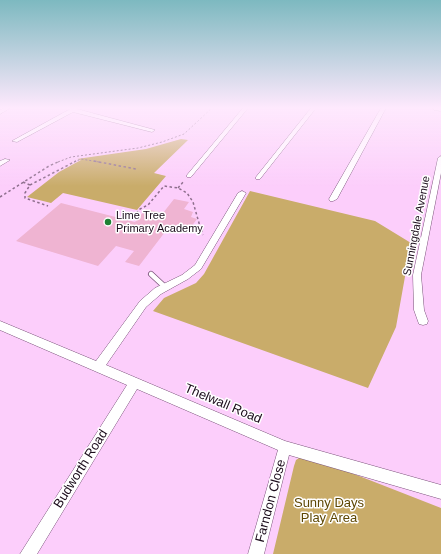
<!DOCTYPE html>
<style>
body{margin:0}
canvas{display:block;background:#fccefb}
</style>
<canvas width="441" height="554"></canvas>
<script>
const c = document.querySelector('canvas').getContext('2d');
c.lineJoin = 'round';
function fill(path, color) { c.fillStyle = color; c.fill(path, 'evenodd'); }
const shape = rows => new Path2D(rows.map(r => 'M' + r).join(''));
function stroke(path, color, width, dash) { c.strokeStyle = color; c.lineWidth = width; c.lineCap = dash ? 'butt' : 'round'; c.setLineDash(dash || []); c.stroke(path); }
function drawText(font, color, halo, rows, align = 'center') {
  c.font = font + ' Arial,sans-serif'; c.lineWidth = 3; c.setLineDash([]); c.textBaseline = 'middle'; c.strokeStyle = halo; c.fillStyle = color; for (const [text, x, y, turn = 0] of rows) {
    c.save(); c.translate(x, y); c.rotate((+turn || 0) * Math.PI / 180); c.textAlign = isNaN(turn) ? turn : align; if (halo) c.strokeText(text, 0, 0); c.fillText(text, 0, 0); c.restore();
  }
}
fill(shape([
 [181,139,188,140,154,173,166,176,137,210,63,193,51,203,27,197,59,172,81,160,77,159,146,149],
 [250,191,375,221,411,243,396,327,368,388,153,311,164,298,196,283,204,274],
 [302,456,308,456,441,508,441,554,273,554,294,466,296,460]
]), '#c9ac6a');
fill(shape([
 [174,199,189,202,184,209,193,212,191,217,197,219,191,227,178,224,175,228,172,227,167,233,165,232,139,266,125,262,134,251,116,246,98,266,16,241,61,203,135,222,146,209,163,213]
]), '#efb4d2');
const service = shape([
 [151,274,165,287]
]);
const minor = shape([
 [4,108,10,108,0,114,0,110,4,108],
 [72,108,78,108,77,109,155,130,152,132,73,112,17,142,12,141,72,108],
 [243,108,248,108,191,177,187,177,187,175,243,108],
 [311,108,316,108,260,179,256,179,256,177,311,108],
 [381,108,386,108,337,199,333,201,330,201,329,199,381,108],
 [441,156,441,173,421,275,424,310,428,321,427,324,423,325,419,324,414,310,413,275,438,158,441,156],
 [5,159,10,160,0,166,0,161,5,159],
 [242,191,246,193,201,269,188,279,161,294,146,307,106,365,285,441,441,485,441,499,289,455,264,554,248,554,278,450,137,389,37,554,20,554,127,385,0,330,0,321,96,361,140,301,155,288,182,275,195,265,238,193,242,191]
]);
const secondary = shape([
 [433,108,441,108,441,111,434,110,433,108]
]);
stroke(service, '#7b537b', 6);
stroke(minor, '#7b537b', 1);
stroke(secondary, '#7b537b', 1);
stroke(shape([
 [58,162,71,157,138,148,162,142,184,134,212,108],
 [74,162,81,159,99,162]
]), '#8d6e8c', 1, [2, 2]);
stroke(shape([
 [94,161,136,169],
 [23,182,30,185,25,193,25,198,48,206],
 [30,185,76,161],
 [178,188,184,181],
 [0,197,49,166,60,161],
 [133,217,140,209,148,205,164,186,178,188,187,193,193,202,201,230]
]), '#8d6e8c', 1.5, [2.5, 2.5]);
stroke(shape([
 [201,229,203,235]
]), '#8d6e8c', 2, [3, 3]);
stroke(service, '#fff', 4.5);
fill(minor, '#fff');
fill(secondary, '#fff');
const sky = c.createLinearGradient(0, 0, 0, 186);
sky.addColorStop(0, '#7db9c0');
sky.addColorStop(0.58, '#fee9fd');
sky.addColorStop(1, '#fee9fd00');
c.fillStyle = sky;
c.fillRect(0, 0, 441, 186);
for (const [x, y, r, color] of [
 [108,222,4,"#1e8134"]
]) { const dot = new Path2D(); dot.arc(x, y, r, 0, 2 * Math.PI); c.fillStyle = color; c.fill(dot); stroke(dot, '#fff', 1.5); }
drawText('11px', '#1a0b1a', '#fff', [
 ["Lime Tree",116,216],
 ["Primary Academy",116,229]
], 'left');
drawText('11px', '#1a0b1a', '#fff', [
 ["Sunningdale Avenue",417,226,-79]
]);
drawText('13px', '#1a0b1a', '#fff', [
 ["Thelwall Road",223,404,23],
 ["Budworth Road",81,469,-58],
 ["Farndon Close",271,501,-75]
]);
drawText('13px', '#5e4703', '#fff', [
 ["Sunny Days",329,503],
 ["Play Area",329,518]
]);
</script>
